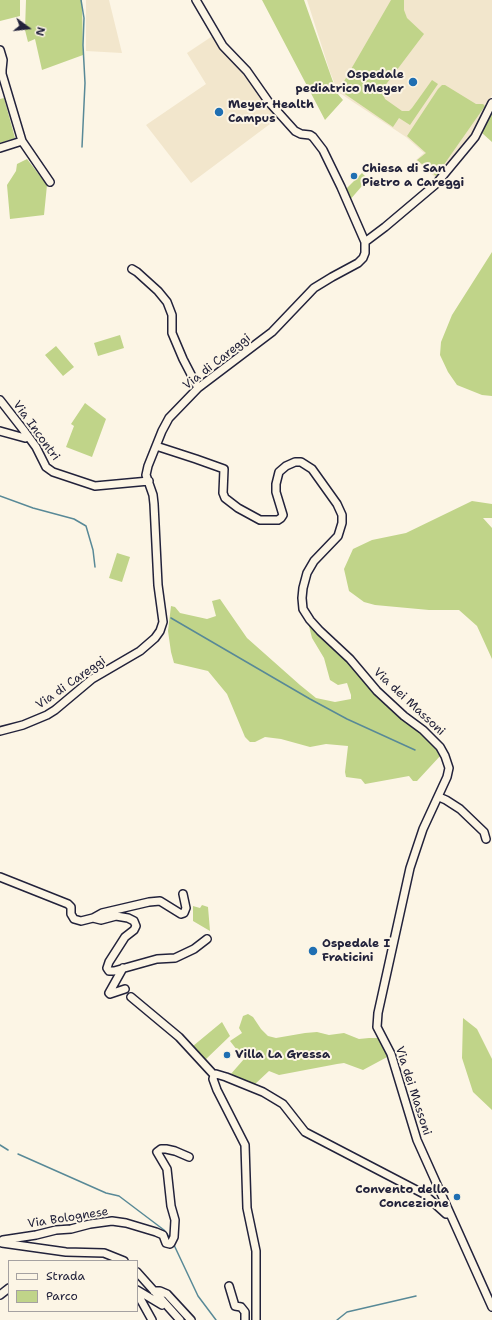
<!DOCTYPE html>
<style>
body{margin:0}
#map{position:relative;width:492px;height:1320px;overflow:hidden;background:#fcf5e5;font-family:"Shantell Sans",sans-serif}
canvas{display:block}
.legend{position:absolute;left:8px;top:1260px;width:130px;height:52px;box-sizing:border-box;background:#fcf5e5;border:1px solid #a5a1a1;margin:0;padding:5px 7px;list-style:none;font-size:12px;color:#22223b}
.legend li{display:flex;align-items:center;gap:8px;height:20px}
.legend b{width:20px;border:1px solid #a5a1a1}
.north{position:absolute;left:8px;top:8px;width:40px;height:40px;-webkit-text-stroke:3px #fcf5e5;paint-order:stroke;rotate:105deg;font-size:11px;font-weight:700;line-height:16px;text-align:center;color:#22223b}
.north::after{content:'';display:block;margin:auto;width:14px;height:18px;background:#22223b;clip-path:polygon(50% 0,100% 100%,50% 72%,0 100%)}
</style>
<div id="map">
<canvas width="492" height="1320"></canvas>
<ul class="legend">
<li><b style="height:5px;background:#fcf5e5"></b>Strada</li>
<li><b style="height:11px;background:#c0d489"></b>Parco</li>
</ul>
<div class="north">N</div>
</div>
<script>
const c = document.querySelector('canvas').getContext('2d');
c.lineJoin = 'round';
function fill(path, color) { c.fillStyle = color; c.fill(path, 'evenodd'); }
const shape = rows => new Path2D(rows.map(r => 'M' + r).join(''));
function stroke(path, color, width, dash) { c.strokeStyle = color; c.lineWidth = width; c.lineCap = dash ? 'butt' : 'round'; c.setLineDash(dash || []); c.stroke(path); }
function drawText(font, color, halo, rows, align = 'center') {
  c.font = font + ' "Shantell Sans",sans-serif'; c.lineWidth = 4; c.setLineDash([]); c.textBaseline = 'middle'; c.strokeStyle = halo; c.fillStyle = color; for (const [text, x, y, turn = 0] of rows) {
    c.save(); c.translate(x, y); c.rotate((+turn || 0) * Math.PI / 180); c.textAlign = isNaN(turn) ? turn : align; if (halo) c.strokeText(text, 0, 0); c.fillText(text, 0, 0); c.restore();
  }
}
fill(shape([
 [86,0,109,0,122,53,86,51],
 [307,0,492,0,492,95,473,134,436,178,416,160,424,153,406,137,338,92,330,72],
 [214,35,239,65,267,106,278,118,191,183,146,125,206,84,187,53]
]), '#f2e6cc');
fill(shape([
 [0,0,20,0,20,16,0,21],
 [26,0,82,0,83,55,42,70,35,39,28,42,25,30],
 [262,0,304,0,337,93,343,100,325,120],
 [391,0,404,0,404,10,407,18,424,34,384,87,382,92,385,99,402,111,409,111,412,108,432,80,438,84,410,125,399,118,393,127,339,90],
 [442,85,445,85,476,104,483,104,485,106,436,176,417,160,426,153,407,136,438,89],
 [4,98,15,138,0,143,0,99],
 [492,113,492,142,482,133],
 [27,159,47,185,44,215,10,219,7,185,16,171,17,164],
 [362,173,368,179,349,201,345,190],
 [492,252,492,396,482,395,457,385,448,372,440,355,441,342,452,315],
 [120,335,124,348,98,356,94,343],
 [56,346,74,367,63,376,45,355],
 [85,403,106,419,92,457,66,447,74,426,71,424],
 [472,501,492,504,492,518,483,518,492,528,492,659,477,626,459,610,429,610,375,605,364,602,349,591,344,569,353,549,372,540,406,533],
 [117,553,130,557,122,582,109,578],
 [220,599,247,638,300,685,316,698,335,702,351,699,351,695,347,683,338,685,330,680,324,658,312,638,308,622,434,745,441,755,417,781,413,781,409,776,365,784,361,779,346,777,345,772,348,746,326,744,310,747,281,739,265,737,255,742,250,742,245,737,227,694,208,671,174,663,171,652,168,631,171,606,175,607,180,613,207,619,216,616,212,601],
 [202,905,208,907,210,931,193,921,193,906,200,908],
 [248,1014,253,1017,261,1029,268,1036,276,1038,305,1033,317,1032,329,1035,344,1033,359,1039,369,1038,378,1038,389,1056,363,1070,344,1063,337,1064,279,1075,269,1071,254,1085,230,1075,244,1059,230,1041,242,1033,239,1028,243,1016],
 [463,1018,477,1029,492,1059,492,1110,473,1092,462,1058],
 [222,1022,230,1036,205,1060,193,1046]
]), '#c0d489');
stroke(shape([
 [81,0,84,18,83,45,85,83,82,147],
 [0,496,33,508,74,519,86,526,93,550,95,567],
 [171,618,310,699,347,719,415,750],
 [0,1145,8,1150],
 [18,1154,106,1193,119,1196,164,1230,170,1238],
 [174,1245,198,1296,216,1320],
 [337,1320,347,1312,416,1296]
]), '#588997', 1.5);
const minor = shape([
 [0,50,3,60,2,70,2,74,22,141,50,182],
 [0,148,22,141],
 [365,242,385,227,436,184,475,137,492,103],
 [132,269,137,272,158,291,167,302,172,315,172,333,183,359,198,388],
 [0,400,25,432,36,447,46,467,53,472,95,486,149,481],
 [0,431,25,438,28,436],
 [156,446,196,459,224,469,223,493,225,498,238,508,260,520,278,520,281,518,283,515,276,492,276,484,279,472,286,466,295,462,301,462,312,469,337,504,342,515,342,523,338,536,314,561,307,573,303,588,302,598,303,609,310,620,320,631,350,659,377,691,404,716,423,730,440,747,445,756,449,768,447,777,423,829,410,868,378,1013,377,1027,391,1054,417,1140,492,1307],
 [0,731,23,725,47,715,55,710,92,679,140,651,155,638,160,631,163,622,158,585,154,504,153,495,146,475,148,466,162,431,169,418,198,388,272,332,314,288,332,277,358,263,363,258,365,253,365,242,341,187,323,150,313,137,310,135,301,134,295,131,268,101,247,71,223,46,196,0],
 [439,797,446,800,460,809,484,832,486,839],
 [0,877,68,904,71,907,71,914,74,919,81,921,93,918,102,913,149,902,160,901,181,914,184,913,186,908,183,894],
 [93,918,101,920,116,916,128,918,134,921,136,926,134,930,125,937,109,962,107,968,109,971,114,971,157,959,175,958,194,949,207,939],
 [123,968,109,993,110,994,125,989],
 [131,997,179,1037,214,1075],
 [0,1242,3,1240,36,1235,56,1230,71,1229,90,1224,112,1221,126,1223,156,1232,163,1235,166,1243,170,1244,171,1243,174,1237,175,1220,171,1206,167,1169,157,1152,161,1149,166,1149,175,1151,189,1157],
 [2,1243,66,1252,104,1253,124,1261],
 [137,1272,180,1320],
 [229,1286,235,1306,241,1307,245,1312,245,1320],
 [137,1290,162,1305],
 [154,1291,160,1291,167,1294,191,1320],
 [137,1293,152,1320],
 [0,1295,9,1288],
 [256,1320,256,1251,247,1208,245,1145,217,1090,213,1079,214,1075,216,1074,226,1077,263,1092,283,1104,305,1132,424,1194,446,1214,449,1214]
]);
stroke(minor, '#22223b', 10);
stroke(minor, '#fcf5e5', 7);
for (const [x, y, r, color] of [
 [413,82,5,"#1f6fb2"],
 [219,112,5,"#1f6fb2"],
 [354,176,4,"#1f6fb2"],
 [313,951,5,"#1f6fb2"],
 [227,1055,4,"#1f6fb2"],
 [457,1197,4,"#1f6fb2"]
]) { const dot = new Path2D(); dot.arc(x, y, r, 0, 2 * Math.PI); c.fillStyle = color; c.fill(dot); stroke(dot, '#fcf5e5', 1.5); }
drawText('bold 12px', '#22223b', '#fcf5e5', [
 ["Ospedale",404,75,"right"],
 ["pediatrico Meyer",404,89,"right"],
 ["Meyer Health",228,105],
 ["Campus",228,119],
 ["Chiesa di San",362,169],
 ["Pietro a Careggi",362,183],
 ["Ospedale I",322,944],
 ["Fraticini",322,958],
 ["Villa La Gressa",235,1055],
 ["Convento della",449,1190,"right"],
 ["Concezione",449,1204,"right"]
], 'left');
drawText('12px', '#22223b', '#fcf5e5', [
 ["Via di Careggi",217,362,-38],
 ["Via Incontri",36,431,54],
 ["Via di Careggi",71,683,-35],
 ["Via dei Massoni",409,702,43],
 ["Via dei Massoni",413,1091,72],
 ["Via Bolognese",68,1218,-9]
]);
</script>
